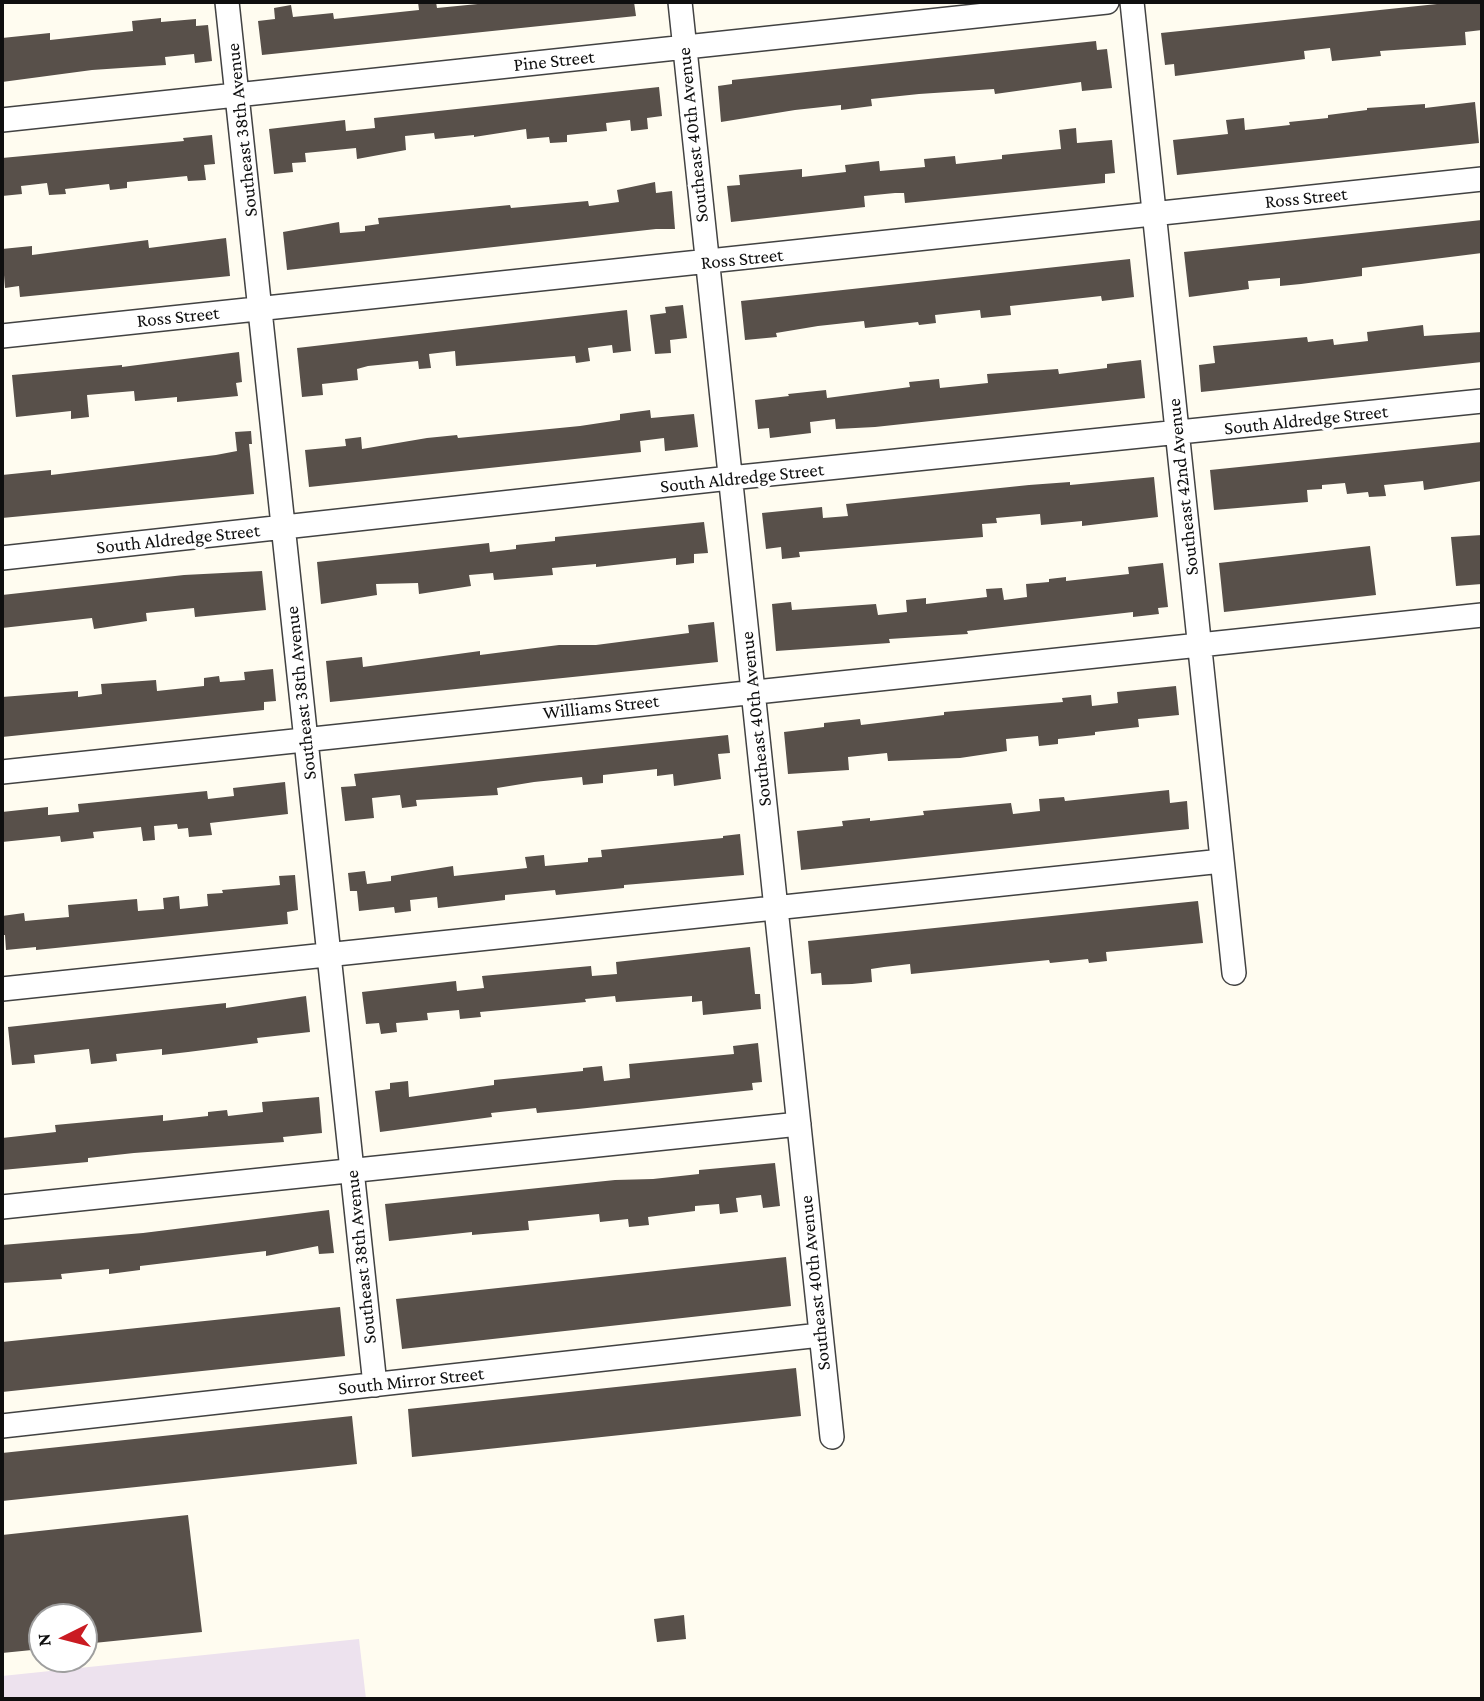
<!DOCTYPE html>
<style>
body{margin:0}
#map{position:relative;width:1484px;height:1701px;overflow:hidden;background:#fffcf0;font-family:"Crimson Pro",serif}
canvas{display:block}
.frame{position:absolute;inset:0;border:4px solid #0f0f0f;pointer-events:none}
.north{position:absolute;left:28px;top:1603px;width:70px;height:70px;box-sizing:border-box;background:#fff;border:2px solid #9f9f9f;border-radius:50%;rotate:264deg;font-size:19px;font-weight:700;line-height:28px;text-align:center;color:#0f0f0f}
.north::after{content:'';display:block;margin:auto;width:24px;height:32px;background:#ca1b22;clip-path:polygon(50% 0,100% 100%,50% 72%,0 100%)}
</style>
<div id="map">
<canvas width="1484" height="1701"></canvas>
<div class="frame"></div>
<div class="north">N</div>
</div>
<script>
const c = document.querySelector('canvas').getContext('2d');
c.lineJoin = 'round';
function fill(path, color) { c.fillStyle = color; c.fill(path, 'evenodd'); }
const shape = rows => new Path2D(rows.map(r => 'M' + r).join(''));
function stroke(path, color, width, dash) { c.strokeStyle = color; c.lineWidth = width; c.lineCap = dash ? 'butt' : 'round'; c.setLineDash(dash || []); c.stroke(path); }
function drawText(font, color, halo, rows, align = 'center') {
  c.font = font + ' "Crimson Pro",serif'; c.lineWidth = 7; c.setLineDash([]); c.textBaseline = 'middle'; c.strokeStyle = halo; c.fillStyle = color; for (const [text, x, y, turn = 0] of rows) {
    c.save(); c.translate(x, y); c.rotate((+turn || 0) * Math.PI / 180); c.textAlign = isNaN(turn) ? turn : align; if (halo) c.strokeText(text, 0, 0); c.fillText(text, 0, 0); c.restore();
  }
}
fill(shape([
 [359,1639,366,1699,2,1699,2,1676]
]), '#ede2ee');
fill(shape([
 [418,2,436,2,437,8,498,2,634,2,636,16,262,55,258,21,275,19,274,8,291,5,293,17,333,13,334,19,419,10],
 [1456,2,1482,2,1482,30,1465,32,1466,45,1380,51,1381,56,1332,61,1330,48,1304,51,1305,59,1175,76,1174,64,1165,65,1161,33],
 [161,18,161,22,196,19,196,26,208,25,212,61,195,63,194,54,165,57,166,65,92,70,2,82,2,38,50,33,50,40,133,31,132,21],
 [1096,41,1097,50,1107,49,1112,88,1082,91,1081,82,995,94,994,89,919,94,871,99,872,106,841,110,841,105,795,110,721,122,718,86,732,84,732,80],
 [659,87,662,116,647,118,648,129,631,131,630,120,606,123,607,131,567,135,567,142,550,143,549,137,527,139,526,129,474,137,474,135,435,139,434,133,405,136,406,150,357,159,356,148,305,153,306,162,292,163,293,172,274,174,269,129,345,120,346,131,375,128,374,118],
 [1475,102,1479,143,1177,175,1173,140,1228,134,1226,120,1244,118,1245,130,1290,125,1289,122,1328,118,1328,115,1367,110,1367,108,1425,104,1425,108],
 [1076,128,1077,143,1112,140,1115,173,1105,174,1105,183,905,203,904,193,895,193,864,196,865,207,731,222,727,186,740,185,739,175,802,169,802,177,846,172,845,165,879,161,880,171,925,167,924,159,955,156,956,164,1002,159,1002,155,1061,149,1059,130],
 [212,135,215,164,204,165,206,180,188,181,187,176,127,182,127,188,110,190,109,184,65,189,66,194,49,195,47,183,21,186,22,194,2,196,2,158,184,141,183,138],
 [655,182,656,193,672,191,675,229,656,229,287,270,283,232,339,222,340,233,365,231,365,226,379,224,378,218,510,205,511,208,588,201,589,206,619,202,617,190],
 [1482,220,1482,253,1362,268,1362,276,1301,284,1280,286,1280,278,1248,281,1249,289,1189,297,1184,252],
 [226,238,230,276,20,297,19,286,5,288,2,249,32,246,32,255,148,240,149,248],
 [1130,259,1134,297,1102,301,1101,296,1010,306,1011,315,981,318,980,310,935,315,936,323,919,325,918,322,865,328,864,321,818,326,776,333,777,337,745,340,741,301],
 [683,305,687,338,670,340,671,353,655,354,650,315,666,313,665,307],
 [627,310,631,351,613,353,612,345,588,348,590,361,576,363,575,356,456,366,455,351,429,354,431,368,419,369,418,361,368,366,357,369,358,380,322,384,323,395,302,397,297,348],
 [1423,325,1424,336,1482,332,1482,362,1201,392,1199,365,1215,363,1213,346,1307,337,1308,342,1333,339,1334,345,1368,341,1367,332],
 [239,352,242,382,236,383,238,396,177,402,177,397,135,401,134,391,87,395,89,417,71,419,71,411,16,417,12,375,122,365,122,367],
 [1141,360,1145,398,875,427,836,429,835,419,810,422,811,433,770,438,769,428,758,429,755,400,789,396,788,394,826,390,827,398,910,387,909,382,939,379,940,388,988,383,987,374,1058,369,1059,374,1107,368,1107,364],
 [650,410,651,418,694,414,698,447,665,451,664,438,640,441,641,452,309,487,305,450,346,446,345,439,361,437,362,449,427,438,457,435,458,438,580,426,620,420,620,414],
 [251,431,252,444,249,444,254,494,2,518,2,475,51,470,51,475,216,455,237,451,235,432],
 [1482,442,1482,481,1424,490,1423,481,1384,485,1386,496,1369,497,1368,492,1347,494,1345,483,1322,485,1322,489,1307,490,1308,502,1214,510,1210,470],
 [1154,477,1158,517,1082,526,1082,521,1041,525,1040,514,996,518,997,523,982,524,983,537,799,552,800,557,782,559,781,547,766,549,762,513,822,507,823,518,848,516,846,504,1029,485,1070,482,1070,485],
 [704,522,708,553,694,554,694,563,676,565,676,558,596,567,596,564,552,568,553,575,494,580,493,573,469,575,471,586,419,594,418,583,376,584,377,595,321,604,317,562,489,543,490,552,516,549,516,545,555,541,555,537],
 [1482,535,1482,584,1456,586,1451,537],
 [1370,546,1376,595,1224,612,1219,563],
 [1163,563,1168,607,1158,608,1159,614,1133,617,1133,612,967,631,968,634,889,639,890,643,776,651,772,604,791,602,792,610,876,604,878,615,907,612,906,600,926,598,926,604,987,597,986,589,1002,588,1004,600,1027,597,1026,584,1049,582,1049,579,1066,577,1066,581,1129,574,1128,567],
 [262,571,266,610,195,617,194,608,146,613,147,621,94,629,92,618,2,628,2,595,184,575],
 [714,622,718,662,330,702,326,661,362,657,363,667,480,651,480,655,559,645,596,645,689,633,688,625],
 [273,669,276,701,264,702,264,710,2,737,2,697,78,691,78,697,102,694,101,684,156,680,157,691,204,686,204,678,219,676,220,682,245,680,244,672],
 [1176,686,1179,715,1138,719,1139,727,1095,732,1095,735,1058,739,1058,744,1039,746,1038,736,1006,739,1007,751,960,758,888,761,887,753,848,757,849,770,788,774,784,732,824,727,824,723,860,719,861,725,944,715,944,712,1063,702,1062,698,1091,695,1092,706,1118,703,1117,692],
 [728,735,730,753,718,754,721,779,674,786,673,774,657,776,657,769,603,775,603,783,583,785,582,777,534,782,497,788,498,795,416,800,417,806,402,808,400,795,372,798,374,818,345,821,341,787,356,786,354,774],
 [285,782,288,814,210,823,212,835,189,837,188,828,178,829,177,824,154,826,155,840,143,841,141,827,93,832,94,838,61,842,60,836,2,842,2,812,48,807,48,815,79,812,78,804,207,791,208,799,234,796,233,788],
 [1169,790,1170,803,1187,801,1189,829,801,870,797,831,843,826,842,821,870,818,870,821,924,815,923,811,1011,803,1013,814,1040,811,1039,799,1064,797,1065,801],
 [740,834,744,875,624,885,624,888,556,895,555,890,505,895,505,900,438,908,437,897,410,900,411,911,395,913,394,907,359,911,357,891,350,891,348,873,365,871,367,884,391,881,391,876,453,866,454,876,527,868,525,857,544,855,545,866,588,862,588,858,602,857,601,850,723,838,723,836],
 [295,875,298,910,287,912,288,924,36,950,36,947,6,950,5,935,2,935,2,916,24,913,25,921,69,917,68,905,137,899,138,911,164,909,163,898,179,896,180,909,208,906,207,894,223,893,222,890,280,885,279,876],
 [1198,901,1203,943,1106,952,1107,961,1089,963,1088,959,1050,963,1049,960,911,974,910,964,884,967,871,969,872,982,852,984,822,985,821,973,811,974,808,941],
 [750,947,755,994,760,994,761,1009,703,1015,702,1001,692,1002,692,996,616,1002,615,996,585,999,586,1002,480,1012,481,1017,460,1019,459,1010,427,1013,428,1020,396,1023,397,1032,381,1034,379,1023,366,1024,362,992,456,981,457,991,484,988,482,976,591,966,592,976,617,974,616,962],
 [306,996,310,1032,257,1038,258,1043,188,1052,162,1055,162,1049,116,1054,117,1061,91,1064,89,1049,34,1055,35,1063,12,1065,8,1027,226,1003,226,1008],
 [758,1043,762,1082,752,1083,753,1090,578,1109,537,1113,536,1108,491,1113,492,1117,380,1132,375,1091,390,1089,390,1083,408,1081,409,1097,494,1085,494,1080,583,1071,583,1068,602,1066,604,1081,630,1078,629,1064,734,1054,733,1046],
 [319,1097,322,1133,283,1137,284,1142,134,1153,88,1158,88,1162,2,1170,2,1138,56,1132,55,1125,163,1115,163,1121,208,1116,208,1112,227,1110,228,1116,263,1112,262,1102],
 [775,1163,780,1206,763,1208,761,1195,736,1198,738,1212,720,1214,719,1204,695,1206,695,1211,648,1217,649,1225,629,1227,628,1219,600,1222,599,1214,528,1221,529,1230,472,1235,472,1232,389,1241,385,1204,615,1180,653,1179,699,1174,699,1170],
 [329,1210,334,1253,319,1254,318,1246,266,1256,266,1251,140,1266,140,1270,109,1274,109,1269,61,1274,62,1279,2,1283,2,1245,143,1233],
 [786,1257,791,1306,402,1349,396,1299],
 [340,1307,345,1356,2,1392,2,1342],
 [796,1368,801,1416,412,1457,408,1409],
 [352,1416,357,1464,2,1501,2,1453],
 [188,1515,202,1632,84,1644,84,1610,42,1614,42,1649,2,1653,2,1535],
 [684,1615,686,1639,657,1642,654,1619]
]), '#58504a');
const minor = shape([
 [227,2,375,1385],
 [680,2,832,1437],
 [1132,2,1234,973],
 [2,120,1107,2],
 [2,336,1482,179],
 [2,558,730,478,1482,401],
 [2,772,1482,615],
 [2,989,1222,861],
 [2,1207,799,1124],
 [2,1426,820,1335]
]);
stroke(minor, '#424242', 26);
stroke(minor, '#fff', 23);
drawText('19px', '#0f0f0f', '#fff', [
 ["Pine Street",554,61,-6],
 ["Southeast 38th Avenue",242,130,-96],
 ["Southeast 40th Avenue",693,135,-96],
 ["Ross Street",1306,198,-6],
 ["Ross Street",742,259,-6],
 ["Ross Street",178,317,-6],
 ["South Aldredge Street",1306,420,-6],
 ["South Aldredge Street",742,478,-6],
 ["Southeast 42nd Avenue",1183,487,-96],
 ["South Aldredge Street",178,539,-6],
 ["Southeast 38th Avenue",301,693,-96],
 ["Williams Street",601,707,-6],
 ["Southeast 40th Avenue",756,719,-96],
 ["Southeast 38th Avenue",361,1257,-96],
 ["Southeast 40th Avenue",815,1283,-96],
 ["South Mirror Street",411,1381,-6]
]);
</script>
